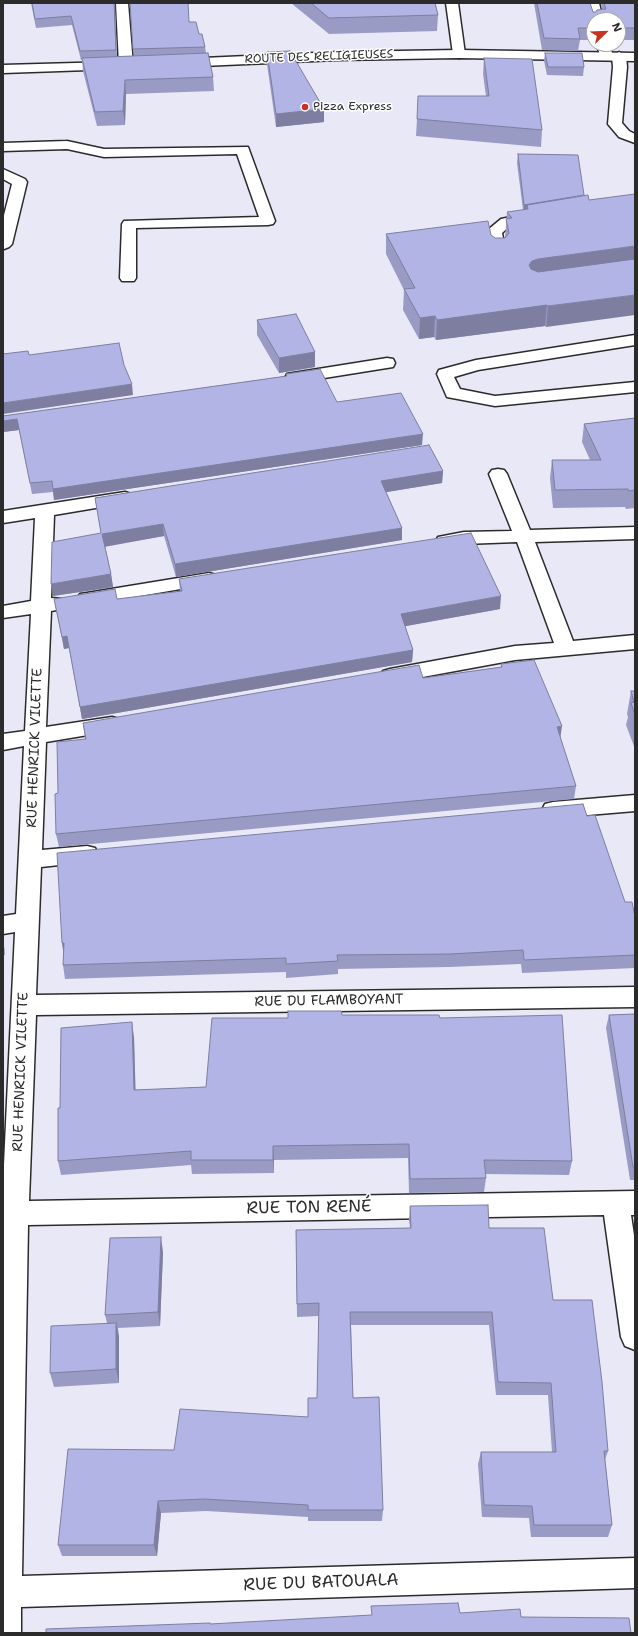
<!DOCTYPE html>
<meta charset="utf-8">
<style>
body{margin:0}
#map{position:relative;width:638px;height:1636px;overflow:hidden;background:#e8e8f7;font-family:"Shantell Sans",sans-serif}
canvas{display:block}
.frame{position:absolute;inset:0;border:4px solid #2b2b2b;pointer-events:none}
.north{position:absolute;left:586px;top:12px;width:40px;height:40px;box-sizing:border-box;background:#fff;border:1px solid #aaa;border-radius:50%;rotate:67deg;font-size:11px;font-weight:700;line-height:16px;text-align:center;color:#2b2b2b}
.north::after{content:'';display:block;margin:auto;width:14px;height:18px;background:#c8321e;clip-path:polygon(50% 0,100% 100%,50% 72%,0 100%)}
</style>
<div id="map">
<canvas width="638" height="1636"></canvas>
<div class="frame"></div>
<div class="north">N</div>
</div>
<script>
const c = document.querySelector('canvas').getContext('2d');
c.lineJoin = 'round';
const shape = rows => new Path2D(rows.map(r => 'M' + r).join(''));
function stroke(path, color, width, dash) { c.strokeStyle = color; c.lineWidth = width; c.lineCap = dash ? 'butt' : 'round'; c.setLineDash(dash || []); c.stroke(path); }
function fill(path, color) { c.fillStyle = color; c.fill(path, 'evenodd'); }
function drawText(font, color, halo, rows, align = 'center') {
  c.font = font + ' "Shantell Sans",sans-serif'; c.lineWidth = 3; c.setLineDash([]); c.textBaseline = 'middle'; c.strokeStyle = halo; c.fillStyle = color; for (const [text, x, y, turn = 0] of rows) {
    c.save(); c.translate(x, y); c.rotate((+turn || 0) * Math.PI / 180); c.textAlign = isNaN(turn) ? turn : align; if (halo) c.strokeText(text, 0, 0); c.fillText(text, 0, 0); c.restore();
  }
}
const service = shape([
 [535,212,540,213,542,216,540,219,511,225,502,233,506,254,503,257,493,257,490,254,486,232,489,229,501,219,535,212],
 [635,335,635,345,478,370,454,377,460,389,495,396,635,382,635,392,495,406,447,397,437,374,439,370,476,360,635,335]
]);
const minor = shape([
 [116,3,128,3,133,65,126,69,119,65,116,3],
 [446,3,458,3,465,54,464,57,459,58,453,54,446,3],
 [587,3,599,3,603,20,594,20,594,23,593,23,587,3],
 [597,44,609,44,613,56,619,52,626,56,627,67,622,123,629,131,635,134,635,143,619,137,608,124,613,67,612,56,606,60,601,59,597,44],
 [67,141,104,149,248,147,275,221,273,224,268,225,136,228,136,278,134,281,122,281,120,278,122,224,124,221,259,217,237,154,104,157,67,149,3,151,3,143,67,141],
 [3,169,25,179,27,182,12,244,9,247,4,249,3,219,12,184,3,179,3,169],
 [387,358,393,359,395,363,393,367,293,383,287,382,285,378,287,374,293,373,387,358],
 [498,469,504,470,507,474,530,530,635,527,635,539,535,542,573,641,635,635,635,649,515,660,390,683,383,681,380,676,383,671,390,669,515,646,554,643,517,542,464,544,445,547,438,545,436,541,438,537,464,532,512,531,489,474,492,470,498,469],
 [125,492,131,494,134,498,131,502,54,515,51,598,62,599,65,604,62,609,51,611,46,727,112,717,119,719,122,724,119,729,112,731,46,742,42,850,87,846,95,848,98,854,95,860,87,862,41,867,36,995,635,987,635,1007,36,1015,29,1201,635,1191,635,1215,631,1215,635,1242,635,1350,625,1346,621,1337,604,1215,28,1225,22,1576,635,1558,635,1588,21,1607,21,1633,3,1633,3,1186,15,932,3,934,3,916,16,914,24,746,3,750,3,734,25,731,31,614,3,618,3,606,31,601,35,518,3,523,3,511,125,492],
 [209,573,216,575,219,579,216,583,87,605,80,604,77,599,80,594,87,593,209,573],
 [635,795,635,811,553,818,545,816,542,810,545,804,553,802,635,795]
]);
const secondary = shape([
 [459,50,635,53,635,61,459,58,337,60,180,67,173,63,180,59,337,52,459,50],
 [112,62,117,63,119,66,117,69,3,73,3,65,112,62]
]);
stroke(service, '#2b2b2b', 3);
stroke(minor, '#2b2b2b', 3);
stroke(secondary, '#2b2b2b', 3);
fill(service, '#fff');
fill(minor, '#fff');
fill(secondary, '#fff');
fill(shape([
 [31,3,115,3,117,56,134,56,130,3,189,22,199,34,205,47,206,53,213,77,214,91,126,94,125,125,97,126,83,71,82,60,81,60,72,25,36,28],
 [291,3,436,3,436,6,438,15,437,31,329,34],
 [534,3,590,3,593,12,596,12,602,9,601,3,635,3,635,40,618,40,618,20,594,20,594,40,580,40,578,51,542,50],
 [267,52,324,109,324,122,276,127,267,64],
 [545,53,584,67,583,76,547,75,544,61],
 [484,58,542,130,541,147,416,136,417,119,486,96,483,74],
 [518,154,578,155,546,327,545,326,436,340,434,337,419,339,403,310,404,290,386,254,386,234,491,235,495,238,505,238,507,212,523,210,517,163],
 [257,320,315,352,315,367,279,373,257,335],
 [286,374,337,402,422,445,54,500,53,492,32,494,19,430,3,432,3,416,286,376],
 [635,418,635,508,626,509,625,507,553,508,550,478,552,460,590,460,582,442,584,424],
 [443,471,442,483,386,492,402,528,402,540,176,577,164,536,105,546,111,574,113,587,53,596,101,533,95,498],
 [179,579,500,609,405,626,413,650,412,662,82,719,69,648,64,649,54,599,117,599,180,591],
 [501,664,560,737,576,786,574,799,59,847,56,834,58,793,85,739,83,723,423,678,501,667],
 [631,691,635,691,635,749,626,725,628,717,627,714],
 [587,816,625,902,635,917,635,968,522,973,521,964,449,967,338,969,338,974,286,978,286,972,65,979,63,965,64,953,62,943],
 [3,938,5,955,3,955],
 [635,1014,635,1180,630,1180,606,1028,609,1015],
 [342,1015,440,1018,572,1161,569,1175,485,1174,486,1178,484,1192,409,1193,408,1158,274,1160,274,1173,192,1174,191,1165,61,1175,58,1161,60,1108,134,1037,135,1090,206,1087,288,1018],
 [410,1206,489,1228,553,1300,608,1451,605,1460,612,1525,608,1537,531,1537,529,1518,482,1517,478,1464,481,1452,552,1452,548,1395,496,1395,489,1325,351,1325,353,1398,383,1510,382,1521,308,1521,308,1517,206,1511,161,1513,157,1556,62,1556,58,1545,174,1450,308,1417,317,1398,319,1316,297,1317,296,1230,410,1228,409,1220],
 [163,1252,160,1326,118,1328,119,1337,119,1383,54,1387,50,1373,107,1323,105,1315]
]), '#999bc5');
fill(shape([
 [125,80,126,94,125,125,123,111],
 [324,109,324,122,276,127,276,114],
 [584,195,527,205,526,213,524,214,524,205],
 [635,246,635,267,536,280,529,265,532,261,538,259],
 [635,295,635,315,546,327,548,306],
 [547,305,545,326,436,340,437,320],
 [435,316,434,337,419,339,420,318],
 [315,352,315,367,279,373,279,358],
 [132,384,133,395,3,414,3,403],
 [17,419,19,430,3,432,3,421],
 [423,434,422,445,54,500,53,489],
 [443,471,442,483,381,493,381,481],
 [163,524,164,536,104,547,102,534],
 [402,528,402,540,176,577,175,564],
 [111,574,113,587,53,596,51,584],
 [501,596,500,609,401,627,401,614],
 [67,636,69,648,64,649,62,637],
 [413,650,412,662,82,719,80,707],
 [562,726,560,740,557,727],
 [3,938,5,955,3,944],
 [62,943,64,943,64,957],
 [132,1022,134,1037,136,1104,134,1090],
 [273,1146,274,1160,274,1173,273,1160],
 [161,1237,163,1252,160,1326,158,1312],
 [116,1323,119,1337,119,1383,116,1369],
 [158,1501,161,1513,157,1556,154,1545]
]), '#7d7ea0');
const building = shape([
 [32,3,114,3,116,50,80,51,71,16,35,19,32,3],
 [130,3,188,3,189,22,196,22,199,34,202,34,205,47,133,49,130,3],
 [311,3,435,3,438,15,329,18,311,3],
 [537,3,590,3,593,12,596,12,597,10,606,9,604,3,635,3,635,28,618,28,618,20,594,20,594,28,578,28,580,39,544,38,537,3],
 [290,51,324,109,276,114,267,52,290,51],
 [208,53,213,77,125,80,123,111,95,112,82,58,208,53],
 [545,53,582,53,584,67,548,67,545,53],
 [484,58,532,59,542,130,417,119,418,96,489,96,484,58],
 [518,154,578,155,584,195,524,205,518,154],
 [635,194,635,246,538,259,532,261,529,265,531,269,538,272,635,259,635,295,548,306,547,305,437,320,435,316,420,318,404,289,415,288,386,234,488,221,491,235,495,238,505,238,509,233,506,219,512,218,507,212,528,209,527,205,588,195,589,200,635,194],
 [296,314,315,352,279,358,257,320,296,314],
 [119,343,124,365,132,384,3,403,3,354,28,351,29,355,119,343],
 [320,369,337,402,401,393,423,434,53,489,52,481,30,483,17,419,3,421,3,416,287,376,286,374,320,369],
 [635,418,635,490,629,491,628,489,555,490,552,460,601,460,584,424,635,418],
 [429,445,443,471,381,481,402,528,175,564,163,524,102,534,111,574,51,584,52,542,101,533,95,498,429,445],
 [471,533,501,596,401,614,413,650,80,707,67,636,62,637,54,599,115,589,117,599,182,591,179,579,471,533],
 [534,660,562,726,557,727,576,786,56,834,55,794,58,793,57,742,86,739,83,723,419,665,423,678,502,667,501,664,534,660],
 [631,691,635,691,635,715,631,703,634,702,631,691],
 [583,804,587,816,595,815,625,902,632,902,635,917,635,955,524,960,523,950,450,954,337,955,338,961,286,964,286,958,63,965,64,943,62,943,57,853,583,804],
 [288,1011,341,1011,342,1015,439,1015,440,1018,562,1015,572,1161,484,1160,486,1178,410,1179,409,1144,273,1146,273,1160,191,1160,191,1151,58,1161,58,1108,60,1108,61,1028,132,1022,134,1090,206,1087,212,1018,288,1018,288,1011],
 [635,1014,635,1167,633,1167,609,1015,635,1014],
 [488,1205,489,1228,544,1228,553,1300,592,1300,602,1382,608,1451,604,1451,612,1525,534,1525,532,1506,484,1505,481,1452,556,1452,551,1383,498,1382,492,1312,350,1312,353,1398,379,1397,383,1510,308,1510,308,1505,204,1499,158,1501,154,1545,58,1545,68,1449,174,1450,180,1409,308,1417,308,1398,317,1398,319,1303,297,1304,296,1230,411,1228,410,1206,488,1205],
 [161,1237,158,1312,105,1315,110,1238,161,1237],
 [116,1323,116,1369,50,1373,51,1326,116,1323],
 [458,1603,460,1613,520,1609,521,1617,629,1618,631,1633,46,1633,46,1629,210,1623,210,1624,372,1615,371,1606,458,1603]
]);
fill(building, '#b2b4e5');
stroke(building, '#7d7ea0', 1);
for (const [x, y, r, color] of [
 [305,107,4,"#c8321e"]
]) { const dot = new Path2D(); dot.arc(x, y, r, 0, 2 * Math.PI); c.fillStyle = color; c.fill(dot); stroke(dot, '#fff', 1.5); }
drawText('12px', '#2b2b2b', '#fff', [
 ["ROUTE DES RELIGIEUSES",319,57,-2]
]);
drawText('12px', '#2b2b2b', '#fff', [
 ["Pizza Express",313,107]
], 'left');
drawText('14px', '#2b2b2b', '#fff', [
 ["RUE HENRICK VILETTE",35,748,-88],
 ["RUE DU FLAMBOYANT",329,1001,-1],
 ["RUE HENRICK VILETTE",21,1072,-88]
]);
drawText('17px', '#2b2b2b', '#fff', [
 ["RUE TON RENÉ",309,1208,-1],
 ["RUE DU BATOUALA",321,1583,-2]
]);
</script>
